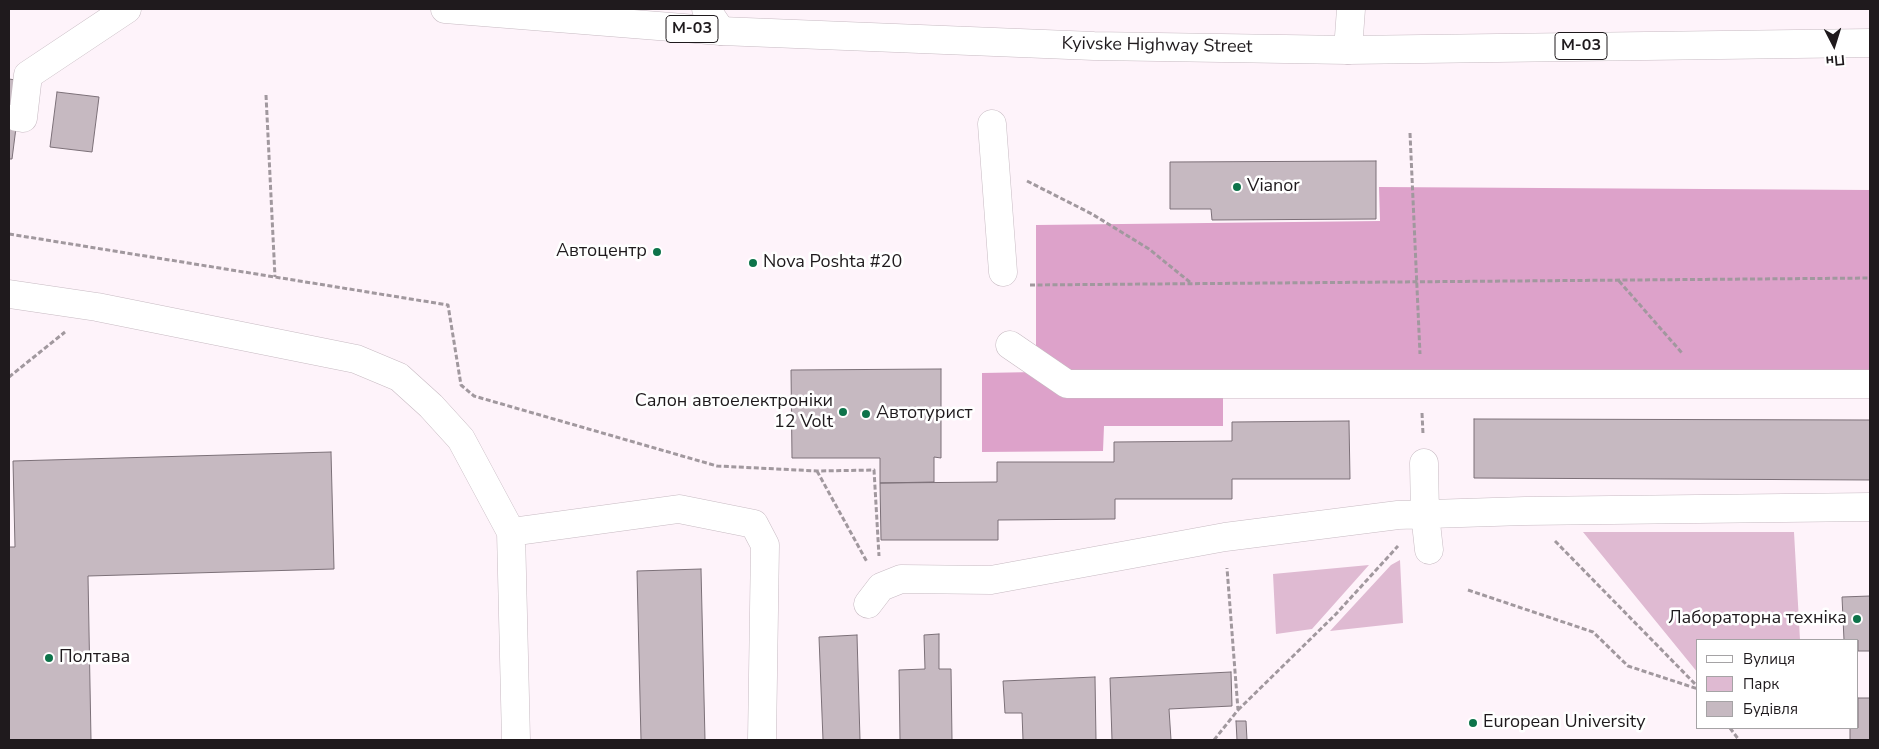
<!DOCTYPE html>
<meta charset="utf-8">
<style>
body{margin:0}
#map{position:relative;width:1879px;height:749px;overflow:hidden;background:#fef3fa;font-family:"Nunito Sans",sans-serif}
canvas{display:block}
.frame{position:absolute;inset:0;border:10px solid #1f1a1d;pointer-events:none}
.legend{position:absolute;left:1696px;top:639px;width:162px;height:90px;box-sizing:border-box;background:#fff;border:1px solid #a5a3a5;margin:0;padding:6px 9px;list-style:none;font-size:15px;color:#1f1a1d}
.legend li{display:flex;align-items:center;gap:10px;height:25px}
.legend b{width:25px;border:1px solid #a5a3a5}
.north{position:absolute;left:1809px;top:20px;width:50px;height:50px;-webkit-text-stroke:4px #fff;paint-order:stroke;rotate:175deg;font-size:14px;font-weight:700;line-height:20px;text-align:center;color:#1f1a1d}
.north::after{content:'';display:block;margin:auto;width:18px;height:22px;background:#1f1a1d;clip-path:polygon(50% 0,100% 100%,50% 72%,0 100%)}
</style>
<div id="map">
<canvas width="1879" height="749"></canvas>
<div class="frame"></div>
<ul class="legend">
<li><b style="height:6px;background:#fff"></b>Вулиця</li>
<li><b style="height:14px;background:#dfbad2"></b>Парк</li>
<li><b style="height:14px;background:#c6b9c1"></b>Будівля</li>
</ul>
<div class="north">Пн</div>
</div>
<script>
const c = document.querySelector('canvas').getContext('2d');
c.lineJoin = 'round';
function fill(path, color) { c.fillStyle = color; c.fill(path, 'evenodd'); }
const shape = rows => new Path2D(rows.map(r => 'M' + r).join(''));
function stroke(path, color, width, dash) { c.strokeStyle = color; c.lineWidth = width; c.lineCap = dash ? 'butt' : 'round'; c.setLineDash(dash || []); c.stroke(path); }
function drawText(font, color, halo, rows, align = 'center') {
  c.font = font + ' "Nunito Sans",sans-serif'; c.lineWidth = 5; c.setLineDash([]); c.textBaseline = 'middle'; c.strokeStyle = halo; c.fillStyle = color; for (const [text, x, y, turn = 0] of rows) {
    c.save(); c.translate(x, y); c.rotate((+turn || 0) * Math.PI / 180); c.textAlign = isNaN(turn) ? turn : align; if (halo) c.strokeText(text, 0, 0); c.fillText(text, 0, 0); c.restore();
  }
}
fill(shape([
 [1583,532,1794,532,1800,640,1698,640,1698,673],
 [1400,560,1403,623,1330,631,1391,565],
 [1369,565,1312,629,1276,634,1273,574]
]), '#dfbad2');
fill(shape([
 [1379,187,1870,190,1870,371,1223,375,1223,426,1104,426,1103,451,982,452,982,373,1036,372,1036,225,1380,221]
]), '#dda2ca');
const building = shape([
 [9,79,22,81,12,159,9,159,9,79],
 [57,92,99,97,92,152,50,147,57,92],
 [1376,161,1376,219,1212,220,1211,209,1170,209,1170,162,1376,161],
 [941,369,941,458,934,457,934,482,880,483,880,458,792,458,791,370,941,369],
 [1474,419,1870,420,1870,480,1474,478,1474,419],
 [1349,421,1350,479,1232,479,1232,499,1115,499,1115,519,998,520,998,540,881,540,880,483,997,482,997,462,1114,462,1114,442,1232,441,1232,422,1349,421],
 [331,452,334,569,88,576,91,740,9,740,9,547,15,547,13,461,331,452],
 [701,569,705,740,641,740,637,571,701,569],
 [1870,596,1870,651,1858,651,1858,640,1844,640,1842,597,1870,596],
 [939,634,939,669,951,669,952,740,900,740,899,670,925,669,924,635,939,634],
 [857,635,860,740,823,740,819,637,857,635],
 [1231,672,1232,706,1169,709,1171,740,1112,740,1110,678,1231,672],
 [1095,677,1096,740,1023,740,1022,713,1005,713,1003,681,1095,677],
 [1858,698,1870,698,1870,740,1850,740,1850,728,1858,728,1858,698],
 [1236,721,1246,721,1247,740,1237,740,1236,721]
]);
fill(building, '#c6b9c1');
stroke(building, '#7c7078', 1);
const minor = shape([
 [706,9,721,31],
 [1348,50,1351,9],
 [17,117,23,118,28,75,127,9],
 [992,124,1003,272],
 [9,294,97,307,356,359,399,377,431,406,461,439,511,532,679,509,754,524,765,545,762,740],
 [1010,345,1067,384,1870,384],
 [1424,463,1425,514,1429,550],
 [511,532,516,740],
 [868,604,881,587,901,579,991,580,1225,537,1398,515,1525,511,1870,507]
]);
const highway = shape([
 [445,9,721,31,1094,46,1348,50,1870,43]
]);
stroke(minor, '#c7bac2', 29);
stroke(highway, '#c7bac2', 29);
stroke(shape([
 [266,95,275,277],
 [1410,133,1420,354],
 [1027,181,1092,214,1149,249,1191,283],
 [9,234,448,305,461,385,474,396,717,466,817,471,874,470,879,556],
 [1619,281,1682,353],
 [1030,285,1870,278],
 [9,377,65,332],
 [1422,413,1423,434],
 [817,471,867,562],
 [1555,541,1698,687],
 [1468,590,1593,632,1628,666,1698,689],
 [1238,710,1336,614,1398,546],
 [1730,728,1739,740],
 [1214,740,1238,710,1227,568]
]), '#a1989e', 3, [5, 2.5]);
stroke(minor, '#fff', 28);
stroke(highway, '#fff', 28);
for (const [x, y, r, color] of [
 [1237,187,5,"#0d734a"],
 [657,252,5,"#0d734a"],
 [753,263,5,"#0d734a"],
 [843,412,5,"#0d734a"],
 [866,414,5,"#0d734a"],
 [1857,619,5,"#0d734a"],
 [49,658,5,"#0d734a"],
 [1473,723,5,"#0d734a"]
]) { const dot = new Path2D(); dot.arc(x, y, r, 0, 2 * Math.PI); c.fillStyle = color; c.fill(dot); stroke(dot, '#fff', 2); }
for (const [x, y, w] of [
 [692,29,52],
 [1581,46,52]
]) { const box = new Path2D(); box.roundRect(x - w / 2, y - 13.5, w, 27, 4); c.fillStyle = '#fff'; c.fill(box); stroke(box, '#1f1a1d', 1); }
drawText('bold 16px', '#1f1a1d', null, [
 ["М-03",692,29],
 ["М-03",1581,46]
]);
drawText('18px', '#1f1a1d', '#fff', [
 ["Kyivske Highway Street",1157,46,1]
]);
drawText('18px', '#1f1a1d', '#fff', [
 ["Vianor",1247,187],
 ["Автоцентр",647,252,"right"],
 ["Nova Poshta #20",763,263],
 ["Салон автоелектроніки",833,402,"right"],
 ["12 Volt",833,423,"right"],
 ["Автотурист",876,414],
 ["Лабораторна техніка",1847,619,"right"],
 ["Полтава",59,658],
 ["European University",1483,723]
], 'left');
</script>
